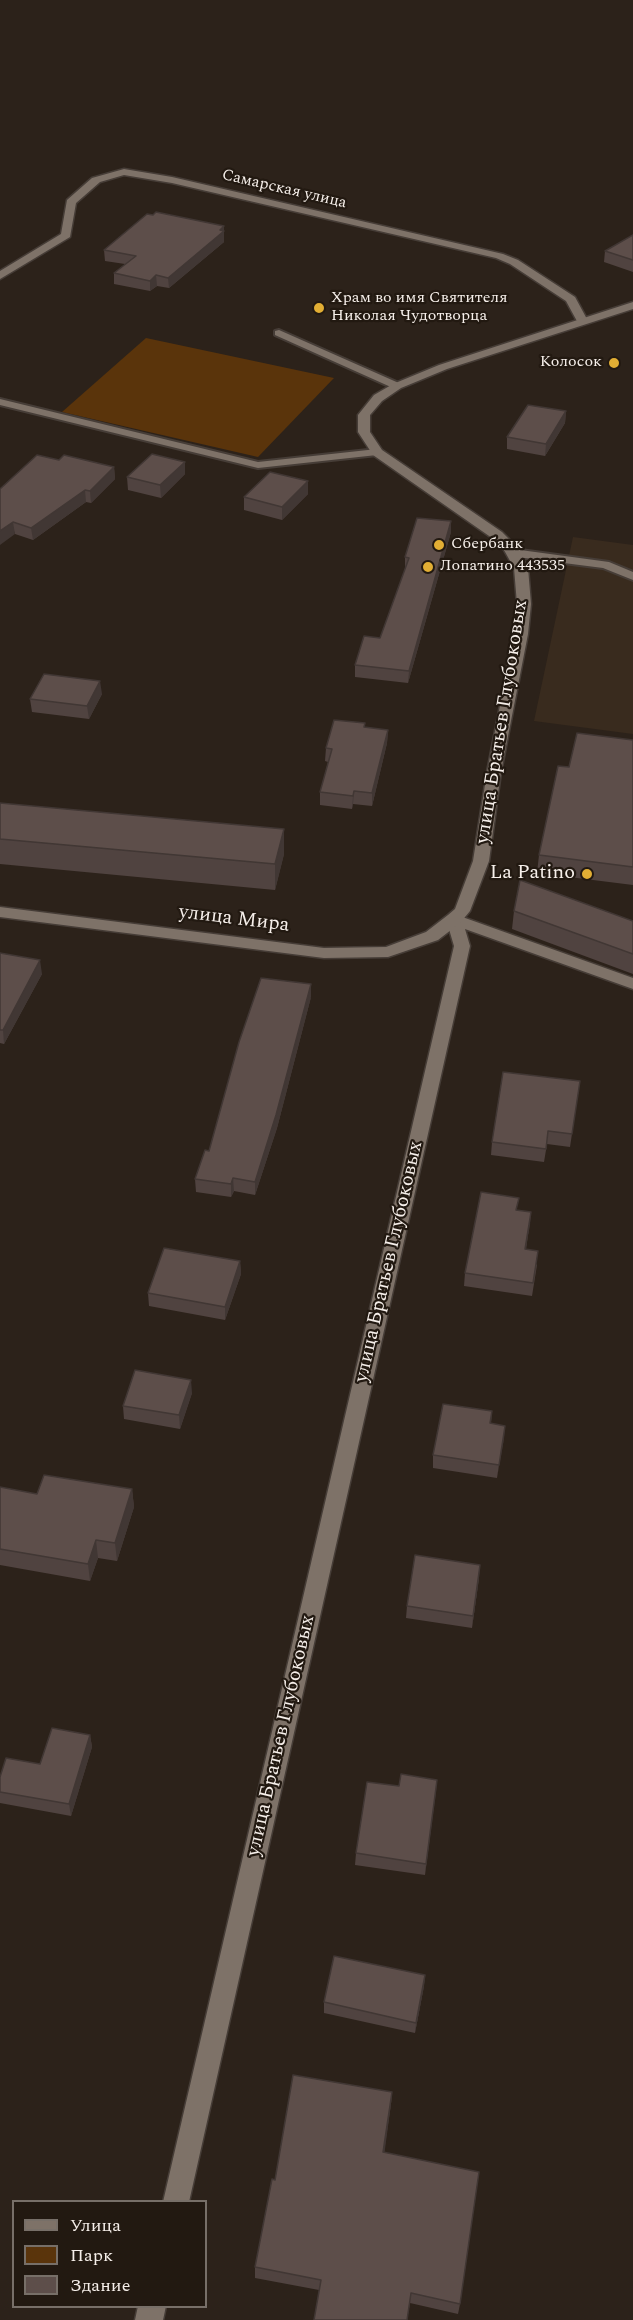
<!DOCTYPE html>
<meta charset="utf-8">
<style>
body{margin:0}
#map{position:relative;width:633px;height:2320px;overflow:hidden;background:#2c221a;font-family:Spectral,serif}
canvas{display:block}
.legend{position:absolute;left:12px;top:2200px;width:195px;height:108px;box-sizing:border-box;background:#221911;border:2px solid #776f68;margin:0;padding:8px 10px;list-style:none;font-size:18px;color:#f6efea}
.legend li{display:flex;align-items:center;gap:12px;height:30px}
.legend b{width:30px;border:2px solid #776f68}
</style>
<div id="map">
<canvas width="633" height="2320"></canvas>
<ul class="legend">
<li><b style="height:8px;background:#7e7268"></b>Улица</li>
<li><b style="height:16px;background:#5a340b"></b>Парк</li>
<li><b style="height:16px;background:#5d4e4a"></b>Здание</li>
</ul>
</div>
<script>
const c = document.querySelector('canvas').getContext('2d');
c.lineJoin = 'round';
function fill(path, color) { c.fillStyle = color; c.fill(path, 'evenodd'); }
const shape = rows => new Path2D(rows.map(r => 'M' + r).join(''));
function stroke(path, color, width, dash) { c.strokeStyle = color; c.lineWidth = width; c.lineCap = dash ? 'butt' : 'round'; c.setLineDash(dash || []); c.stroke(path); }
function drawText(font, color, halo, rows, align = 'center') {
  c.font = font + ' Spectral,serif'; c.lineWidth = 4.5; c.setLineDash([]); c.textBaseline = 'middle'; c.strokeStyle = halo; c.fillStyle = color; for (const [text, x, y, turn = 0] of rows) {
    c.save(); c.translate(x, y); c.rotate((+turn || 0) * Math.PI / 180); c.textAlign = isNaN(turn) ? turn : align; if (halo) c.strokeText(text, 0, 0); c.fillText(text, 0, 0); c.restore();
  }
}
fill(shape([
 [573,537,633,545,633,734,534,721]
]), '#392b1e');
fill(shape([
 [146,338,334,378,258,457,62,412]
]), '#5a340b');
const service = shape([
 [279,330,401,384,402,386,397,389,393,388,275,335,275,331,279,330],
 [0,399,258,462,377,449,383,452,377,455,258,468,0,405,0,399],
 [513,549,609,562,633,572,633,580,603,568,509,556,509,550,513,549]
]);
const minor = shape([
 [124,169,172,177,503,254,518,260,575,297,588,321,586,323,578,323,566,301,510,264,496,258,172,183,124,175,100,182,76,203,70,237,0,279,0,271,61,234,67,200,92,178,124,169],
 [454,914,633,978,633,989,465,929,470,946,189,2202,163,2202,454,946,446,919,454,914],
 [138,2306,166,2306,163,2320,135,2320,138,2306]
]);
const tertiary = shape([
 [633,302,633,309,447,369,401,388,382,401,370,415,370,432,382,450,502,532,515,545,528,568,531,604,528,634,501,772,489,861,470,911,460,923,438,940,388,957,324,958,0,917,0,907,324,948,386,947,426,932,448,915,455,909,473,861,487,772,514,634,517,604,514,568,504,550,492,538,373,455,358,432,358,415,374,395,393,384,439,365,633,302]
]);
stroke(service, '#463d37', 4);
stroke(minor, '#463d37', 3);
stroke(tertiary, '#463d37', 3);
fill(service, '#7e7268');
fill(minor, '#7e7268');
fill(tertiary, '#7e7268');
fill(shape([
 [224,226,224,242,169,288,157,286,150,291,114,284,114,273,125,264,105,261,104,250],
 [633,235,633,272,604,262,605,251],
 [566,411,565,423,545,456,507,449,507,437],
 [59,460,114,467,115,479,91,503,86,502,33,540,15,534,0,489],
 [185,462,185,474,161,498,128,490,127,477],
 [308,481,308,494,282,520,244,510,244,497],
 [451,521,451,532,408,683,355,677,355,665,380,638,405,569,405,557],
 [102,694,89,719,32,712,30,699],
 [365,727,388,730,387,743,372,806,353,804,352,809,320,805,320,792,328,762,325,761,326,748],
 [633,740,633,885,537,873,539,855,569,767],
 [0,803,284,854,275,890,0,864],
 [514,911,633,921,633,974,512,929],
 [0,953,42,974,4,1044,0,1043],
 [311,997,277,1128,255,1195,234,1191,231,1197,196,1192,195,1179,209,1151],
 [580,1081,570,1147,547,1144,544,1162,491,1155,492,1142],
 [531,1212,526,1250,537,1265,532,1296,464,1286,465,1273],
 [240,1261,241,1274,225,1320,149,1306,148,1293],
 [192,1393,180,1429,124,1419,123,1406],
 [492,1411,491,1424,505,1426,497,1478,433,1468,433,1455],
 [0,1487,37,1494,132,1489,134,1507,117,1561,98,1558,90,1581,0,1565],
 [479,1578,472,1628,406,1618,407,1606],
 [90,1735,92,1747,71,1816,0,1803,0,1777,40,1764],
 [437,1780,425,1875,355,1865,356,1853,399,1786],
 [425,1975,424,1986,415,2033,324,2013,324,2002],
 [392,2092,391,2104,384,2152,460,2304,458,2314,410,2303,407,2320,314,2320,319,2290,255,2278,255,2267,275,2180]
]), '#504340');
fill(shape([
 [224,226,224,242,169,288,168,278],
 [156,275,157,286,150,291,150,281],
 [566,411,565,423,545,456,546,444],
 [185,462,185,474,161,498,160,485],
 [114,467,115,479,91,503,90,491],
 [308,481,308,494,282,520,282,507],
 [85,490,86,502,33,540,31,528],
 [451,521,451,532,408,683,409,671],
 [13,522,15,534,0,545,0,531],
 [100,681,102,694,89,719,87,706],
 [388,730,387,743,372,806,372,793],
 [354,791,353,804,352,809,353,796],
 [284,829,284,854,275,890,275,864],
 [40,960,42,974,4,1044,3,1030],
 [311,984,311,997,277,1128,255,1195,255,1182],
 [233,1178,234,1191,231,1197,231,1184],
 [531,1212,530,1225,523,1263,525,1249],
 [240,1261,241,1274,225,1320,225,1307],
 [191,1380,192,1393,180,1429,179,1415],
 [505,1426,504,1439,497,1478],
 [132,1489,134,1507,117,1561,115,1543],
 [96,1540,98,1558,90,1581,88,1564],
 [480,1565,479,1578,472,1628,473,1616],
 [90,1735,92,1747,71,1816,69,1804],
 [437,1780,436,1792,425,1875,426,1864],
 [425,1975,424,1986,415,2033,416,2023],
 [392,2092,391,2104,383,2164,383,2152]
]), '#413734');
const building = shape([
 [156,212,224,226,220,230,224,231,168,278,156,275,150,281,114,273,136,256,104,250,147,214,153,215,156,212],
 [633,235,633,260,605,251,633,235],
 [528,405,566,411,546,444,507,437,528,405],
 [152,454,185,462,160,485,127,477,152,454],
 [37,455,59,460,64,455,114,467,90,491,85,490,31,528,13,522,0,531,0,489,37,455],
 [270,472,308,481,282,507,244,497,270,472],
 [417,518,451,521,409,671,355,665,364,636,380,638,409,558,405,557,417,518],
 [44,674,100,681,87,706,30,699,44,674],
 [334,720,365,723,364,727,388,730,372,793,354,791,353,796,320,792,332,749,326,748,334,720],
 [577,733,633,740,633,867,539,855,558,766,569,767,577,733],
 [0,803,284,829,275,864,0,839,0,803],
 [520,880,633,921,633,954,514,911,520,880],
 [0,953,40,960,3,1030,0,1030,0,953],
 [261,978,311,984,276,1115,255,1182,233,1178,231,1184,195,1179,205,1150,209,1151,239,1042,261,978],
 [503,1072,580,1081,572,1134,548,1131,546,1149,492,1142,503,1072],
 [481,1192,519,1198,516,1210,531,1212,525,1249,538,1251,533,1283,465,1273,481,1192],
 [164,1248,240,1261,225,1307,148,1293,164,1248],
 [135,1370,191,1380,179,1415,123,1406,135,1370],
 [443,1404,492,1411,490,1423,505,1426,499,1465,433,1455,443,1404],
 [44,1475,132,1489,115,1543,96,1540,88,1564,0,1549,0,1487,37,1494,44,1475],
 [415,1555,480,1565,473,1616,407,1606,415,1555],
 [52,1728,90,1735,69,1804,0,1792,0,1777,6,1758,40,1764,52,1728],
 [401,1774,437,1780,426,1864,356,1853,367,1782,399,1786,401,1774],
 [334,1956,425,1975,416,2023,324,2002,334,1956],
 [293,2075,392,2092,383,2152,479,2172,460,2304,411,2293,407,2320,314,2320,321,2280,255,2267,272,2179,275,2180,293,2075]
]);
fill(building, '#5d4e4a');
stroke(building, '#413734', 1.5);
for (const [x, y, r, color] of [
 [319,308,6,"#e2ae34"],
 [614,363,6,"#e2ae34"],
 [439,545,6,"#e2ae34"],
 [428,567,6,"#e2ae34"],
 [587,874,6,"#e2ae34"]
]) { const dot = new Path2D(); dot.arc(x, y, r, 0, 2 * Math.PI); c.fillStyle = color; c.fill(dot); stroke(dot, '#221911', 2); }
drawText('16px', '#f6efea', '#221911', [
 ["Самарская улица",284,190,13]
]);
drawText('16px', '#f6efea', '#221911', [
 ["Храм во имя Святителя",331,299],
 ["Николая Чудотворца",331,317],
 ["Колосок",602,363,"right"],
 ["Сбербанк",451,545],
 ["Лопатино 443535",440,567]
], 'left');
drawText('20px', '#f6efea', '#221911', [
 ["улица Братьев Глубоковых",503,722,-81],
 ["улица Мира",234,920,7],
 ["улица Братьев Глубоковых",390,1262,-77],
 ["улица Братьев Глубоковых",282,1736,-77]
]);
drawText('20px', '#f6efea', '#221911', [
 ["La Patino",575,874]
], 'right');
</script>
